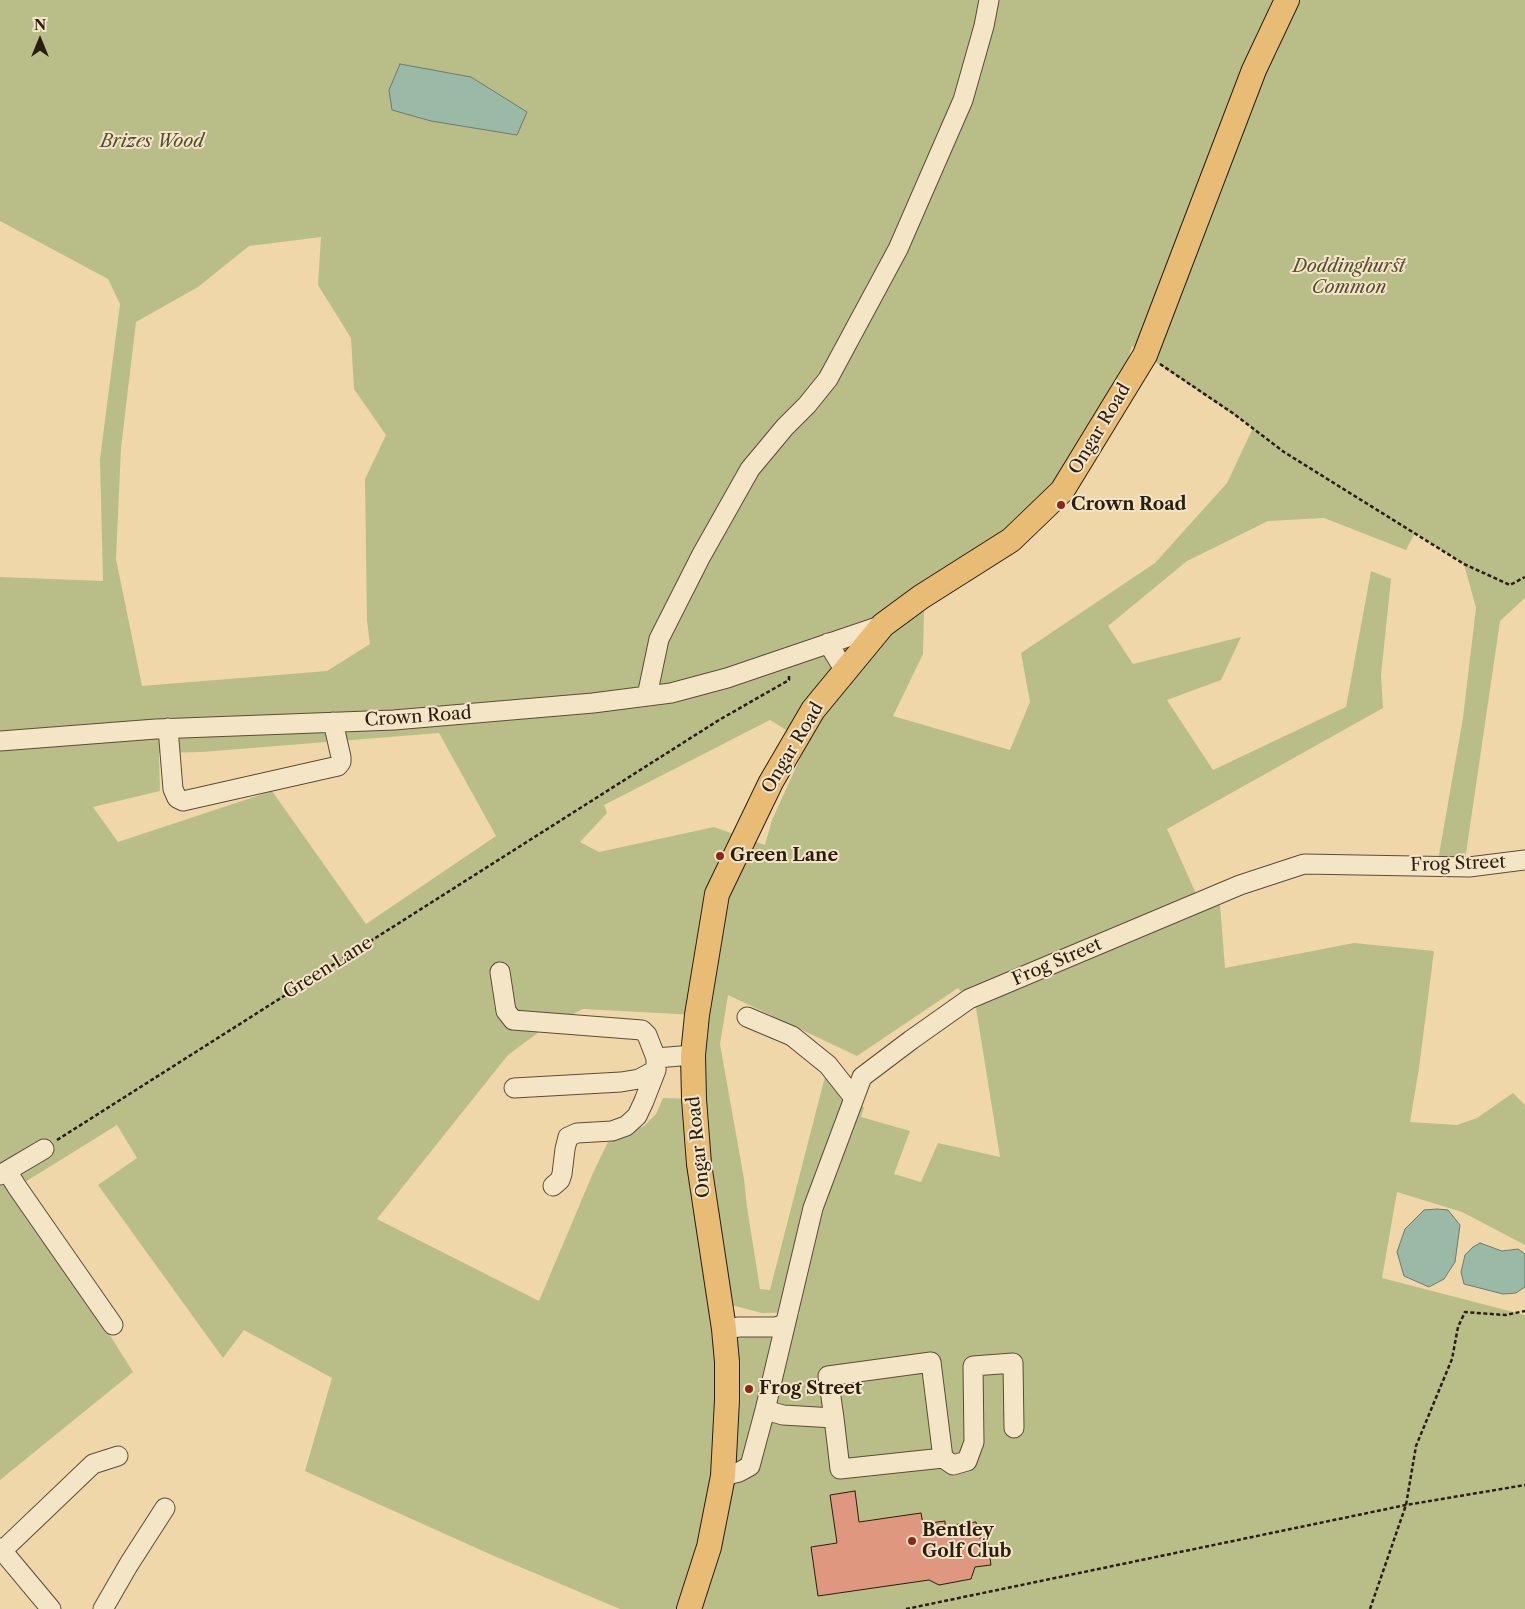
<!DOCTYPE html>
<style>
body{margin:0}
#map{position:relative;width:1525px;height:1609px;overflow:hidden;background:#efd7a9;font-family:"Libre Caslon Text",serif}
canvas{display:block}
.north{position:absolute;left:15px;top:15px;width:50px;height:50px;-webkit-text-stroke:4px #f5e5c7;paint-order:stroke;rotate:0deg;font-size:14px;font-weight:700;line-height:20px;text-align:center;color:#291d11}
.north::after{content:'';display:block;margin:auto;width:18px;height:22px;background:#291d11;clip-path:polygon(50% 0,100% 100%,50% 72%,0 100%)}
</style>
<div id="map">
<canvas width="1525" height="1609"></canvas>
<div class="north">N</div>
</div>
<script>
const c = document.querySelector('canvas').getContext('2d');
c.lineJoin = 'round';
function fill(path, color) { c.fillStyle = color; c.fill(path, 'evenodd'); }
const shape = rows => new Path2D(rows.map(r => 'M' + r).join(''));
function stroke(path, color, width, dash) { c.strokeStyle = color; c.lineWidth = width; c.lineCap = dash ? 'butt' : 'round'; c.setLineDash(dash || []); c.stroke(path); }
function drawText(font, color, halo, rows, align = 'center') {
  c.font = font + ' "Libre Caslon Text",serif'; c.lineWidth = 4; c.setLineDash([]); c.textBaseline = 'middle'; c.strokeStyle = halo; c.fillStyle = color; for (const [text, x, y, turn = 0] of rows) {
    c.save(); c.translate(x, y); c.rotate((+turn || 0) * Math.PI / 180); c.textAlign = isNaN(turn) ? turn : align; if (halo) c.strokeText(text, 0, 0); c.fillText(text, 0, 0); c.restore();
  }
}
fill(shape([
 [0,0,1525,0,1525,598,1500,621,1464,867,1437,866,1463,718,1476,608,1464,564,1415,533,1406,550,1324,518,1268,521,1187,561,1108,626,1133,664,1241,637,1221,680,1167,700,1213,770,1346,707,1371,571,1391,579,1381,675,1383,708,1167,829,1203,909,1220,904,1225,968,1354,943,1434,951,1419,1068,1410,1122,1457,1125,1477,1118,1513,1093,1525,1105,1525,1245,1462,1212,1397,1192,1382,1278,1525,1315,1525,1609,620,1609,494,1556,305,1471,332,1378,244,1330,223,1358,98,1185,137,1158,117,1125,17,1187,133,1372,0,1480,0,577,103,581,100,459,120,304,108,279,0,221],
 [321,237,318,285,351,338,354,389,386,435,365,479,367,621,370,644,327,671,142,686,116,559,121,448,136,322,198,287,249,246],
 [1132,346,1253,428,1227,483,1155,563,1021,653,1030,702,1010,750,893,716,923,654,924,609,1062,491,1114,405],
 [770,720,807,743,772,820,765,845,714,827,599,852,580,842,607,813,604,805],
 [439,733,496,836,366,924,272,791,118,842,93,807,160,791,159,753,202,752],
 [958,988,976,1008,1000,1157,938,1143,921,1182,894,1174,910,1131,861,1117,864,1108,828,1065,770,1290,760,1289,747,1207,744,1179,720,1044,728,995,857,1056],
 [583,1009,696,1015,694,1099,663,1098,656,1114,644,1126,608,1142,593,1173,539,1301,377,1219,508,1055,543,1029],
 [720,1302,762,1313,800,1312,786,1343,764,1328,724,1329]
]), '#b9be88');
const water = shape([
 [400,64,471,77,527,112,517,135,431,121,392,110,389,90,400,64],
 [1437,1209,1448,1210,1460,1225,1455,1262,1444,1279,1429,1287,1404,1276,1397,1252,1405,1229,1424,1210,1437,1209],
 [1480,1243,1502,1251,1518,1249,1525,1254,1525,1287,1516,1293,1503,1294,1464,1284,1461,1272,1465,1255,1473,1247,1480,1243]
]);
fill(water, '#9abaa7');
stroke(water, '#6d7b6b', 1);
const building = shape([
 [855,1491,859,1522,921,1513,923,1524,945,1521,945,1526,976,1522,979,1538,987,1537,991,1565,975,1567,971,1579,939,1585,929,1580,818,1596,811,1547,837,1543,830,1495,855,1491]
]);
fill(building, '#df9780');
stroke(building, '#291d11', 1);
const minor = shape([
 [828,643,845,671],
 [647,696,659,639,701,556,750,469,785,427,807,405,828,379,898,249,963,100,984,26,989,0],
 [168,728,173,789,177,798,183,801,338,766,341,762,341,757,333,722],
 [0,741,156,729,394,720,593,703,671,693,727,678,883,625],
 [500,972,506,1011,513,1020,642,1030,647,1035,656,1058],
 [747,1017,792,1036,828,1065,854,1098],
 [514,1088,621,1082,639,1079,656,1070],
 [7,1171,17,1187,113,1325],
 [0,1175,44,1149],
 [553,1186,560,1180,562,1174,565,1149,568,1137,577,1133,612,1131,626,1126,637,1116,644,1101,656,1070,656,1058,693,1055],
 [724,1329,739,1327,775,1327,785,1324],
 [765,1410,783,1415,834,1418,828,1376,931,1362,943,1458,840,1469,834,1418],
 [943,1458,953,1465,967,1461,974,1442,973,1366,1013,1363,1014,1428],
 [723,1476,739,1472,750,1466,765,1410,813,1208,862,1077,911,1040,969,999,1240,885,1304,864,1469,867,1525,860],
 [0,1548,51,1609],
 [2,1551,93,1464,118,1456],
 [103,1609,129,1564,165,1508]
]);
const major = shape([
 [689,1609,709,1547,723,1476,727,1400,727,1362,724,1329,699,1164,694,1099,693,1055,697,1015,717,894,771,782,813,710,883,625,921,597,1011,540,1062,491,1145,355,1254,70,1287,0]
]);
stroke(minor, '#5a4c37', 21);
stroke(major, '#291d11', 26);
stroke(shape([
 [1160,364,1234,414,1284,452,1464,564,1510,585,1525,577],
 [57,1140,719,720,789,680,789,675],
 [906,1609,1406,1505,1525,1485],
 [1370,1609,1406,1505,1416,1446,1452,1359,1458,1327,1465,1312,1505,1315,1525,1311]
]), '#291d11', 2.5, [4, 2.5]);
stroke(minor, '#f5e5c7', 19);
stroke(major, '#e8bc74', 24);
for (const [x, y, r, color] of [
 [1061,505,5,"#8f2418"],
 [720,856,5,"#8f2418"],
 [749,1389,5,"#8f2418"],
 [912,1541,5,"#8f2418"]
]) { const dot = new Path2D(); dot.arc(x, y, r, 0, 2 * Math.PI); c.fillStyle = color; c.fill(dot); stroke(dot, '#f5e5c7', 2); }
drawText('italic 18px', '#544d35', '#f5e5c7', [
 ["Brizes Wood",152,142],
 ["Doddinghurst",1349,267],
 ["Common",1349,288]
]);
drawText('18px', '#291d11', '#f5e5c7', [
 ["Ongar Road",1100,429,-59],
 ["Crown Road",418,717,-4],
 ["Ongar Road",793,748,-59],
 ["Frog Street",1458,864,-2],
 ["Frog Street",1057,962,-23],
 ["Green Lane",328,968,-32],
 ["Ongar Road",699,1147,-96]
]);
drawText('bold 18px', '#291d11', '#f5e5c7', [
 ["Crown Road",1071,505],
 ["Green Lane",730,856],
 ["Frog Street",759,1389],
 ["Bentley",922,1531],
 ["Golf Club",922,1552]
], 'left');
</script>
